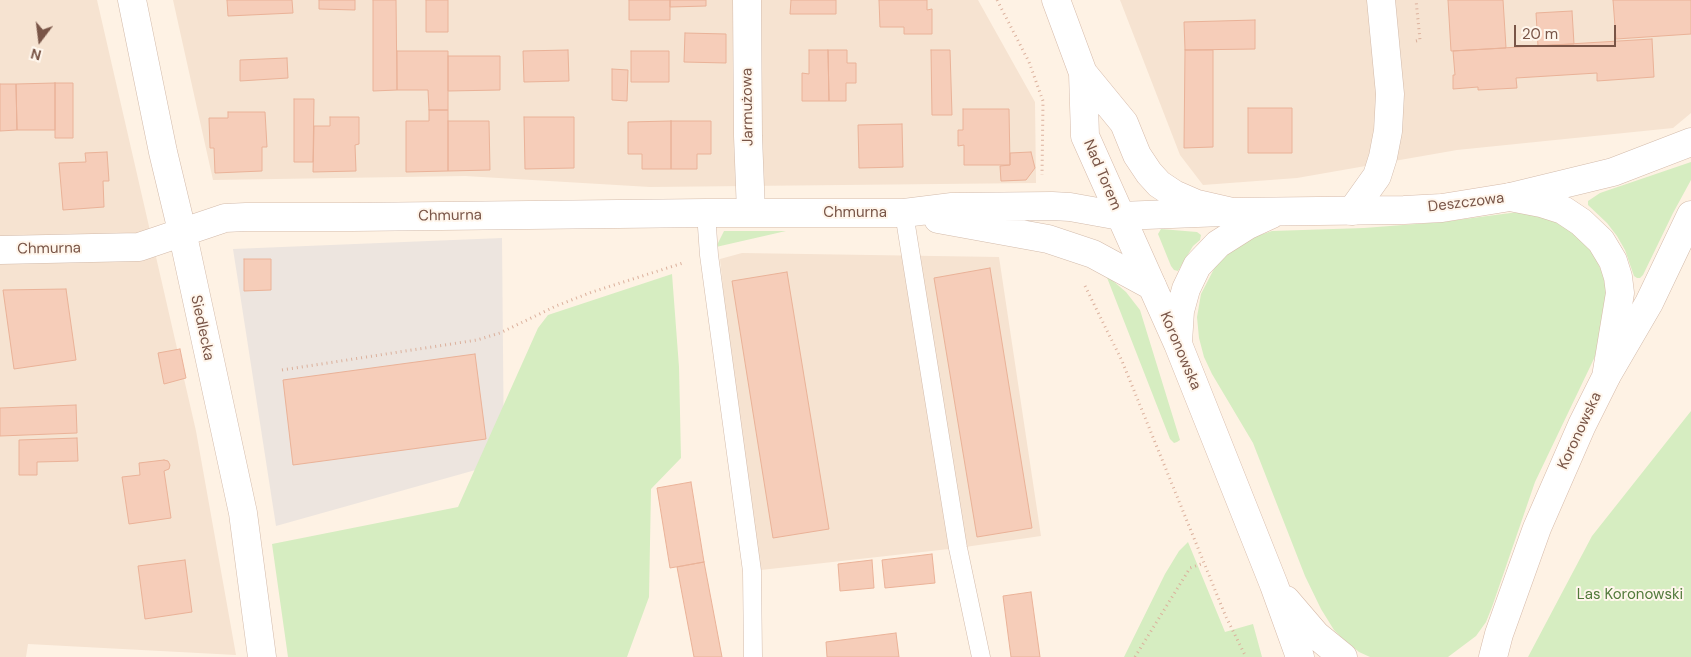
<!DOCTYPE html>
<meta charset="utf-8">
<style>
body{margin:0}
#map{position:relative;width:1691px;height:657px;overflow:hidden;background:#fef2e4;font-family:"DM Sans",sans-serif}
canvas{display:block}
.north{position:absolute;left:15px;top:15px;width:50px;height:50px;-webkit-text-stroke:4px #fff6ec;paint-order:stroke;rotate:195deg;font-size:14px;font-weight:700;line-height:20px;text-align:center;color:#795547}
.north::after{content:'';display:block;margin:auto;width:18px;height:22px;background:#795547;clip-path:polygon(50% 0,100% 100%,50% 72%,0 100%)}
.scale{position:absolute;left:1514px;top:25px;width:102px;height:22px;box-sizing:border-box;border:2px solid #795547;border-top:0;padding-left:6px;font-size:15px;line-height:18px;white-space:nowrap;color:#795547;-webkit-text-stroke:4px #fff6ec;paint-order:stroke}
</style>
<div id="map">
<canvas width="1691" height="657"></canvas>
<div class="north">N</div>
<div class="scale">20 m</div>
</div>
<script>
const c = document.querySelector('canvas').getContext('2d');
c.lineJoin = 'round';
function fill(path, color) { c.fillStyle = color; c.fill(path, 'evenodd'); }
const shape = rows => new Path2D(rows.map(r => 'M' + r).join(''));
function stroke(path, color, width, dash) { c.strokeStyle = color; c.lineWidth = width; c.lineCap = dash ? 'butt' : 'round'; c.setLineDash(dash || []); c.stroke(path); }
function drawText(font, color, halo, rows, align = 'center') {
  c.font = font + ' "DM Sans",sans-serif'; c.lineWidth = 4; c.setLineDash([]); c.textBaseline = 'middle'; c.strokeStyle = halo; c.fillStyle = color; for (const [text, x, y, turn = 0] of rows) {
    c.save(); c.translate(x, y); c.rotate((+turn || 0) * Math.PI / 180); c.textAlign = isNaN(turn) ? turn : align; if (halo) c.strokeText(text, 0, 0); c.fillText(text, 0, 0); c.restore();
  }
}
fill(shape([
 [0,0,97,0,196,431,236,655,28,644,26,657,0,657],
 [173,0,978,0,1035,102,1036,183,650,187,465,176,213,180],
 [1120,0,1691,0,1691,113,1673,128,1457,150,1297,178,1203,185,1180,155],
 [742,253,999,257,1041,536,958,548,752,571,720,259]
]), '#f6e3d1');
fill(shape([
 [502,238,504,462,276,526,233,249]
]), '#ede5df');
fill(shape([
 [1691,162,1691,180,1673,213,1643,275,1640,278,1637,278,1634,276,1625,250,1617,236,1607,223,1588,205,1588,201,1600,193],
 [1518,212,1545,216,1569,228,1587,245,1593,253,1603,274,1608,297,1601,344,1535,482,1492,607,1486,622,1476,636,1448,657,1370,657,1359,652,1341,637,1334,630,1321,609,1305,576,1253,443,1212,374,1204,357,1199,338,1197,317,1201,294,1215,267,1227,253,1257,236,1272,231,1364,228,1442,222],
 [1161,229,1197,232,1201,235,1200,240,1193,246,1178,271,1174,270,1171,266,1158,234],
 [724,231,786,231,716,247],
 [672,274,679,367,681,458,651,489,649,597,627,657,288,657,272,544,458,507,538,328,548,315],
 [1106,275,1126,292,1140,310,1180,440,1177,442,1174,443,1170,439],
 [1691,411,1691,657,1528,657,1592,536],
 [1188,542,1225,632,1253,624,1262,657,1124,657,1165,574,1179,551]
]), '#d6edc1');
const building = shape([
 [227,0,292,0,293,13,228,16,227,0],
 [319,0,355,0,355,10,319,9,319,0],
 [373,0,396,0,397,90,373,91,373,0],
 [426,0,448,0,448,32,426,32,426,0],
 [629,0,670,0,670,20,629,20,629,0],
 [670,0,706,0,706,6,670,7,670,0],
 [791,0,836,0,836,14,790,14,791,0],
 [879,0,927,0,927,10,932,9,932,34,904,34,904,27,880,27,879,0],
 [1448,0,1503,0,1506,48,1451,51,1448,0],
 [1613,0,1691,0,1691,34,1616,39,1613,0],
 [1572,11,1574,44,1538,46,1536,13,1572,11],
 [1255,20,1255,49,1185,50,1184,22,1255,20],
 [685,33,726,34,726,63,684,62,685,33],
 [1652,39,1654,77,1597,81,1597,73,1516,78,1517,88,1478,90,1478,87,1453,89,1453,75,1455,75,1453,51,1652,39],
 [568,50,569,81,524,82,523,51,568,50],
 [809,50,828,50,829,101,802,101,802,73,809,74,809,50],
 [828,50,847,50,847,63,856,63,856,83,846,83,846,101,829,101,828,50],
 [931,50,950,50,952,115,932,115,931,50],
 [1185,50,1213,50,1213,147,1184,148,1185,50],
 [397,51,448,51,448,110,429,110,428,90,397,90,397,51],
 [631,51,669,51,669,82,631,82,631,51],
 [448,56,500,56,500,90,448,91,448,56],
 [287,58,288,78,240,81,240,60,287,58],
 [612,69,628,70,627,101,612,100,612,69],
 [55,83,55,130,17,130,16,84,55,83],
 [55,83,73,83,73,138,55,138,55,83],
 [0,84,16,84,17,130,0,131,0,84],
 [294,99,314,99,313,162,294,162,294,99],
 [1248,108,1292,108,1292,153,1248,153,1248,108],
 [963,109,1009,109,1010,165,964,165,964,145,958,146,958,130,963,130,963,109],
 [429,110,448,110,448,171,406,172,406,121,429,121,429,110],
 [228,112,265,112,267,147,262,147,262,171,215,173,214,148,210,148,209,118,228,118,228,112],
 [330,117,359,117,359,144,355,145,356,171,313,172,314,126,330,126,330,117],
 [524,117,574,117,574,168,525,169,524,117],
 [448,121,489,121,490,170,448,171,448,121],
 [671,121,711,121,711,154,697,154,697,169,671,169,671,121],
 [671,121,671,169,642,169,642,154,628,154,628,122,671,121],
 [902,124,903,167,859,168,858,125,902,124],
 [107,152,109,181,103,181,104,207,63,210,59,163,86,162,85,153,107,152],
 [1031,152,1035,168,1026,180,1001,181,1000,166,1010,165,1010,153,1031,152],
 [244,259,271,259,271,290,244,291,244,259],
 [990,268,1032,528,977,537,934,278,990,268],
 [787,272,829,529,773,538,732,281,787,272],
 [66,289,76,360,14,369,3,290,66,289],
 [180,349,186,378,164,384,158,353,180,349],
 [475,354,486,439,293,465,283,380,475,354],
 [76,405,77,433,0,436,0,408,76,405],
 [77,438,78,461,37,462,37,475,19,475,19,440,77,438],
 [164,460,168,461,170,465,169,469,164,471,171,518,129,524,122,477,140,475,139,463,164,460],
 [691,482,704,562,670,568,657,488,691,482],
 [932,554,935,583,885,588,882,560,932,554],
 [185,560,192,612,145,619,138,566,185,560],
 [872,560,874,588,840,591,838,564,872,560],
 [704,562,722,657,694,657,677,567,704,562],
 [1031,592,1040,657,1011,657,1003,596,1031,592],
 [896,633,899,657,827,657,826,642,896,633]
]);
fill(building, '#f6cdb9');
stroke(building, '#eab298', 1);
const service = shape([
 [706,213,709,255,752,571,753,657],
 [904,213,958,548,981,657]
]);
const minor = shape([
 [132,0,163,152,182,231,243,513,262,657],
 [747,0,748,136,751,213],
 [1352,211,1377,176,1383,157,1388,131,1390,94,1381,0],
 [938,219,1048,239,1093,254,1152,286],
 [0,250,139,247,225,218,246,217,352,217,706,213,904,213,952,207,1052,206,1070,207,1120,216]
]);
const tertiary = shape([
 [1510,197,1613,172,1691,142],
 [1120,216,1223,212],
 [1607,375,1649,303,1691,215]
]);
const secondary = shape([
 [1056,0,1083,73,1085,136,1178,344,1274,585,1300,657],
 [1083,73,1124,123,1137,155,1149,173,1159,184,1174,194,1197,204,1232,212,1404,210,1442,208,1510,197,1541,203,1563,210,1581,222,1601,241,1613,261,1618,277,1620,293,1606,377,1582,425,1537,528,1499,634,1493,657],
 [1178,342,1180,311,1186,289,1197,266,1218,244,1248,225,1272,214],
 [1286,600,1316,635,1343,657]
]);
stroke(service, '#d3bbab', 19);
stroke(minor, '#d3bbab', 29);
stroke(tertiary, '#d3bbab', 29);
stroke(secondary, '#d6baa9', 29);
stroke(shape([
 [997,0,1029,62,1043,101,1042,175],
 [1416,41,1420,40,1416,0],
 [1085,286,1122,361,1226,617,1246,657],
 [282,370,477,340,500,333,556,306,592,292,683,263],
 [1135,657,1190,568,1204,563]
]), '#dbb09c', 3, [1, 4]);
stroke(service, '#fff', 18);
stroke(minor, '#fff', 28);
stroke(tertiary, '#fff', 28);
stroke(secondary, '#fff', 28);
drawText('15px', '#795547', '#fff6ec', [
 ["Jarmużowa",748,107,-91],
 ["Nad Torem",1102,175,67],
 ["Deszczowa",1466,203,-7],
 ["Chmurna",855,213],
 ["Chmurna",450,216,-1],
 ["Chmurna",49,249,-1],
 ["Siedlecka",202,328,78],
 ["Koronowska",1180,351,67],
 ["Koronowska",1580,431,-65]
]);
drawText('15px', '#527a3b', '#fff6ec', [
 ["Las Koronowski",1630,595]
]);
</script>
